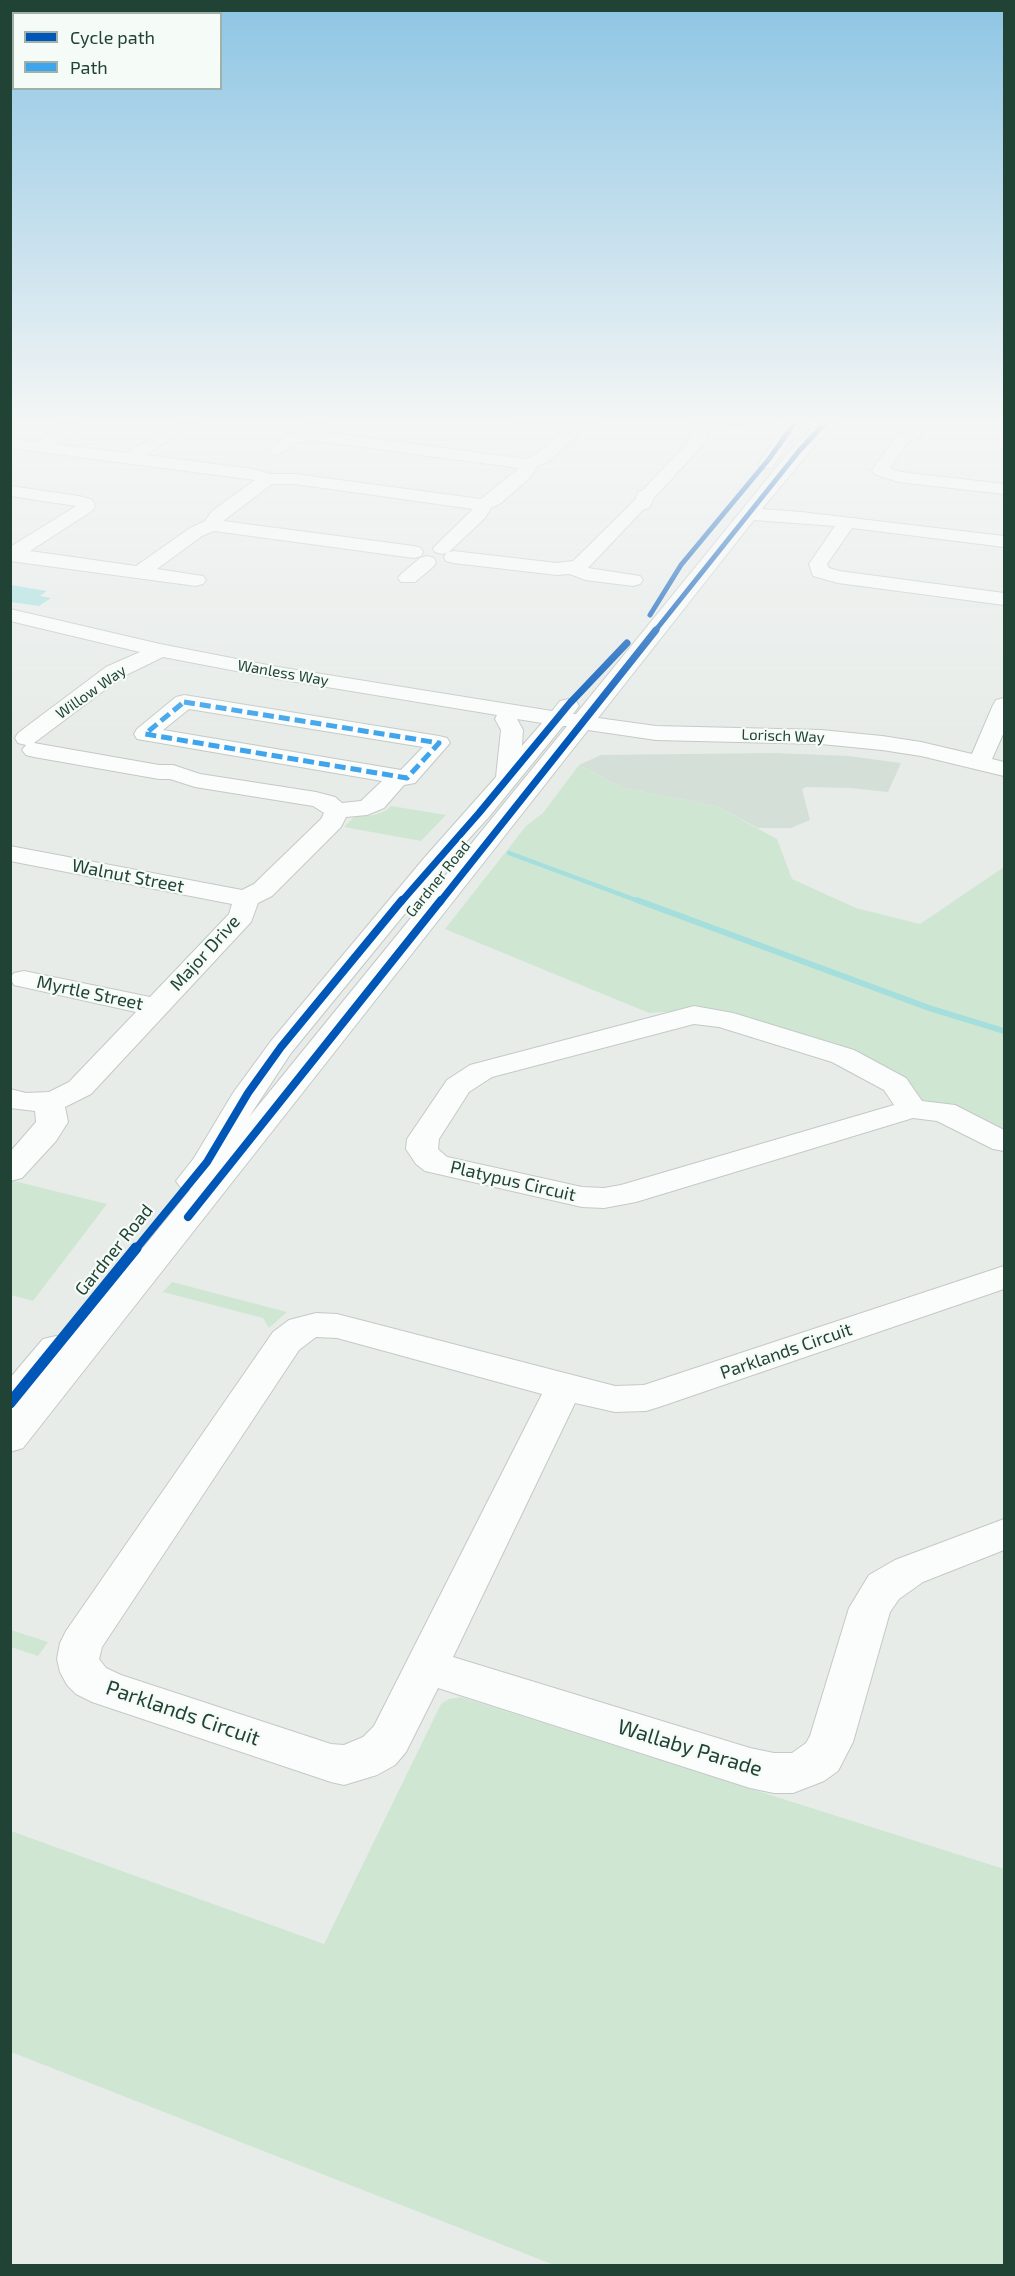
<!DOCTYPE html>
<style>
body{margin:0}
#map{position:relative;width:1015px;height:2276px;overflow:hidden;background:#e7ece9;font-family:"Exo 2",sans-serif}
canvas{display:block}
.frame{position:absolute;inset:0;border:12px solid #214335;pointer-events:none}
.legend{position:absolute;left:12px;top:12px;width:210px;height:78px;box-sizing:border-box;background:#f5fbf7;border:2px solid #a0b1a9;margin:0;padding:8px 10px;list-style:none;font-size:18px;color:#214335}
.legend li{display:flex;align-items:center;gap:12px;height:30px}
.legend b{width:30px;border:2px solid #a0b1a9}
</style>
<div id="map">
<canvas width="1015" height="2276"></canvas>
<div class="frame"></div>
<ul class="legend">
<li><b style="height:8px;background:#0057b8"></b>Cycle path</li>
<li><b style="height:8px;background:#3ea4eb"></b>Path</li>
</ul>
</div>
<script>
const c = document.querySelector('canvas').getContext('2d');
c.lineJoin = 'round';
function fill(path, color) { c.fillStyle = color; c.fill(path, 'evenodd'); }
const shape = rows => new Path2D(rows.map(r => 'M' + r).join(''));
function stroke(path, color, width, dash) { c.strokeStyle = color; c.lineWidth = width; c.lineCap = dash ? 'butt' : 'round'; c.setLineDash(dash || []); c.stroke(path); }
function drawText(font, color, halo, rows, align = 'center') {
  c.font = font + ' "Exo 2",sans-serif'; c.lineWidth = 4.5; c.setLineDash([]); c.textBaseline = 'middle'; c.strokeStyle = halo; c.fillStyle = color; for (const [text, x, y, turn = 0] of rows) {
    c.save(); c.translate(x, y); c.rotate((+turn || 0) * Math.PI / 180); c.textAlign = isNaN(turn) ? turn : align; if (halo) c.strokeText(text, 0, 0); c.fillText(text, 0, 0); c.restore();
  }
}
fill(shape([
 [775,753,848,756,901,763,888,792,851,788,806,787,802,789,810,820,791,828,758,828,716,806,623,788,579,765,601,755]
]), '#d4dfd8');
fill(shape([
 [713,421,779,421,769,432,709,425],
 [579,765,623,788,716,806,777,839,792,879,856,908,920,924,1004,867,1004,1135,958,1110,925,1102,915,1097,908,1087,681,1011,649,1013,445,929,526,826,543,813],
 [391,806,446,815,421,841,344,827,354,817,374,815,385,811],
 [10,1180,107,1204,33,1301,11,1295],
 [172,1282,287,1312,269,1328,263,1318,163,1292],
 [11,1630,48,1642,38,1656,11,1647],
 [461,1697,1004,1869,1004,2265,554,2265,11,2052,11,1831,324,1944,441,1704,449,1699]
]), '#cfe6d2');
fill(shape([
 [11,585,47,591,40,596,51,598,39,606,11,602]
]), '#a4dedd');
stroke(shape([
 [509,853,641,902]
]), '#a4dedd', 4.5);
stroke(shape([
 [637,900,929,1008,1004,1031]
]), '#a4dedd', 6);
const minor = shape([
 [65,421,81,421,75,432,56,444,126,453,180,421,199,421,146,455,253,469,270,474,295,474,481,499,519,468,310,440,297,443,277,455,269,450,286,436,301,432,302,427,311,421,328,421,327,425,317,431,527,459,537,453,564,431,524,426,516,421,596,421,580,430,576,437,549,461,536,467,531,477,501,503,491,508,485,518,449,552,442,554,435,552,433,548,473,509,295,484,272,484,223,521,414,546,421,548,423,552,421,556,414,558,214,531,202,536,157,569,203,576,206,580,203,584,196,586,10,561,10,547,76,506,10,496,10,486,79,496,91,499,94,503,95,507,92,511,30,551,136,566,190,528,205,521,212,511,255,480,10,448,10,438,37,442,62,426,65,421],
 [690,421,706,421,707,440,705,443,653,499,650,507,643,510,588,568,640,576,643,580,640,584,633,586,585,580,570,574,557,575,453,563,446,561,444,557,446,553,453,551,557,563,573,561,635,500,638,492,643,490,691,439,690,421],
 [788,421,804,421,772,468,760,468,758,464,788,421],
 [818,421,835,421,762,509,801,512,1004,536,1004,547,852,528,827,564,829,568,839,571,1004,593,1004,605,838,583,813,576,809,564,835,526,754,520,598,718,656,726,821,730,882,736,921,742,972,754,993,705,996,700,1004,698,1004,732,992,759,1004,762,1004,776,921,756,882,750,821,744,656,740,588,730,23,1448,10,1452,10,1378,43,1339,56,1336,69,1339,190,1190,181,1188,176,1181,194,1158,233,1093,271,1041,425,857,496,777,501,730,495,719,497,715,278,679,163,657,122,677,34,743,26,745,18,743,15,738,18,733,106,667,140,652,10,621,10,609,160,644,278,667,552,711,560,701,568,699,576,701,579,706,573,714,576,714,793,447,818,421],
 [517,719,542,723,522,746,523,730,517,719],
 [563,726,567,726,249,1117,291,1053,443,867,488,818,563,726],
 [915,429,923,434,921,437,908,442,890,468,901,472,1004,484,1004,494,898,482,874,474,872,470,896,436,915,429],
 [427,556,434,558,436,562,434,566,415,582,401,582,398,578,401,574,420,558,427,556],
 [184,695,439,736,447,738,450,743,415,783,404,785,384,808,367,815,346,817,341,827,272,896,258,903,251,922,91,1094,65,1107,68,1122,56,1141,22,1178,10,1181,10,1152,36,1122,35,1111,10,1108,10,1089,26,1093,49,1092,69,1082,136,1012,14,985,10,978,14,973,24,971,150,997,229,914,232,904,10,861,10,846,242,890,254,884,321,819,324,813,313,806,195,787,170,779,159,779,34,757,26,755,22,750,26,745,34,743,159,765,173,765,200,774,316,792,335,797,342,803,361,801,382,781,137,739,134,734,137,729,176,697,184,695],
 [189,709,423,747,401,770,163,730,189,709],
 [694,1006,733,1013,854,1050,906,1078,922,1101,955,1105,1004,1130,1004,1151,993,1149,937,1121,913,1118,636,1202,604,1208,582,1207,425,1171,416,1164,406,1149,407,1139,447,1080,470,1065,694,1006],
 [694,1024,719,1027,832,1062,884,1090,894,1105,621,1185,604,1188,582,1187,447,1157,438,1149,439,1139,469,1092,492,1077,694,1024],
 [1004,1266,1004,1289,659,1407,646,1411,615,1412,575,1403,453,1657,750,1748,774,1753,792,1753,806,1743,810,1736,849,1608,869,1575,895,1560,1004,1519,1004,1550,923,1582,899,1599,890,1612,853,1742,838,1771,824,1781,793,1793,774,1793,750,1788,438,1688,406,1752,395,1765,377,1775,344,1785,331,1782,92,1702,76,1694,67,1685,60,1672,57,1659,60,1643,66,1631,273,1332,289,1320,316,1313,337,1314,615,1386,644,1385,1004,1266],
 [316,1337,337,1338,542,1394,374,1726,363,1737,344,1745,331,1744,121,1675,106,1668,99,1659,102,1647,299,1350,316,1337]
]);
stroke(minor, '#c4c9c6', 2);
fill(minor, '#fbfcfc');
stroke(shape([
 [184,702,439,743,407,778,145,734,184,702]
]), '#3ea4eb', 5, [11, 5]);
stroke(shape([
 [650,615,681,565,769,459,796,421],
 [655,631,799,451,827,421]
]), '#0057b8', 5);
stroke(shape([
 [401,902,479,813,570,703,627,643],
 [440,902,656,630]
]), '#0057b8', 7);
stroke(shape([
 [188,1217,441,900],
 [135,1250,207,1162,248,1093,281,1047,402,900]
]), '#0057b8', 8);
stroke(shape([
 [10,1403,136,1248]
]), '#0057b8', 11);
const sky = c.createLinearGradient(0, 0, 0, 740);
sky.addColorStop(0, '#8dc5e4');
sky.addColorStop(0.57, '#f4f6f5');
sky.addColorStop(1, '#f4f6f500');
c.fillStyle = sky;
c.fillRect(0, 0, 1015, 740);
drawText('15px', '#214335', '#f5fbf7', [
 ["Wanless Way",283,673,10],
 ["Willow Way",91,692,-35],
 ["Lorisch Way",783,736,2],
 ["Gardner Road",438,879,-51]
]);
drawText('18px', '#214335', '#f5fbf7', [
 ["Walnut Street",128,876,11],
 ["Major Drive",205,953,-48],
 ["Myrtle Street",90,993,12],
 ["Platypus Circuit",513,1181,13],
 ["Gardner Road",114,1250,-51],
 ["Parklands Circuit",786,1351,-19]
]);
drawText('21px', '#214335', '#f5fbf7', [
 ["Parklands Circuit",183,1713,19],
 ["Wallaby Parade",690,1748,17]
]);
</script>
